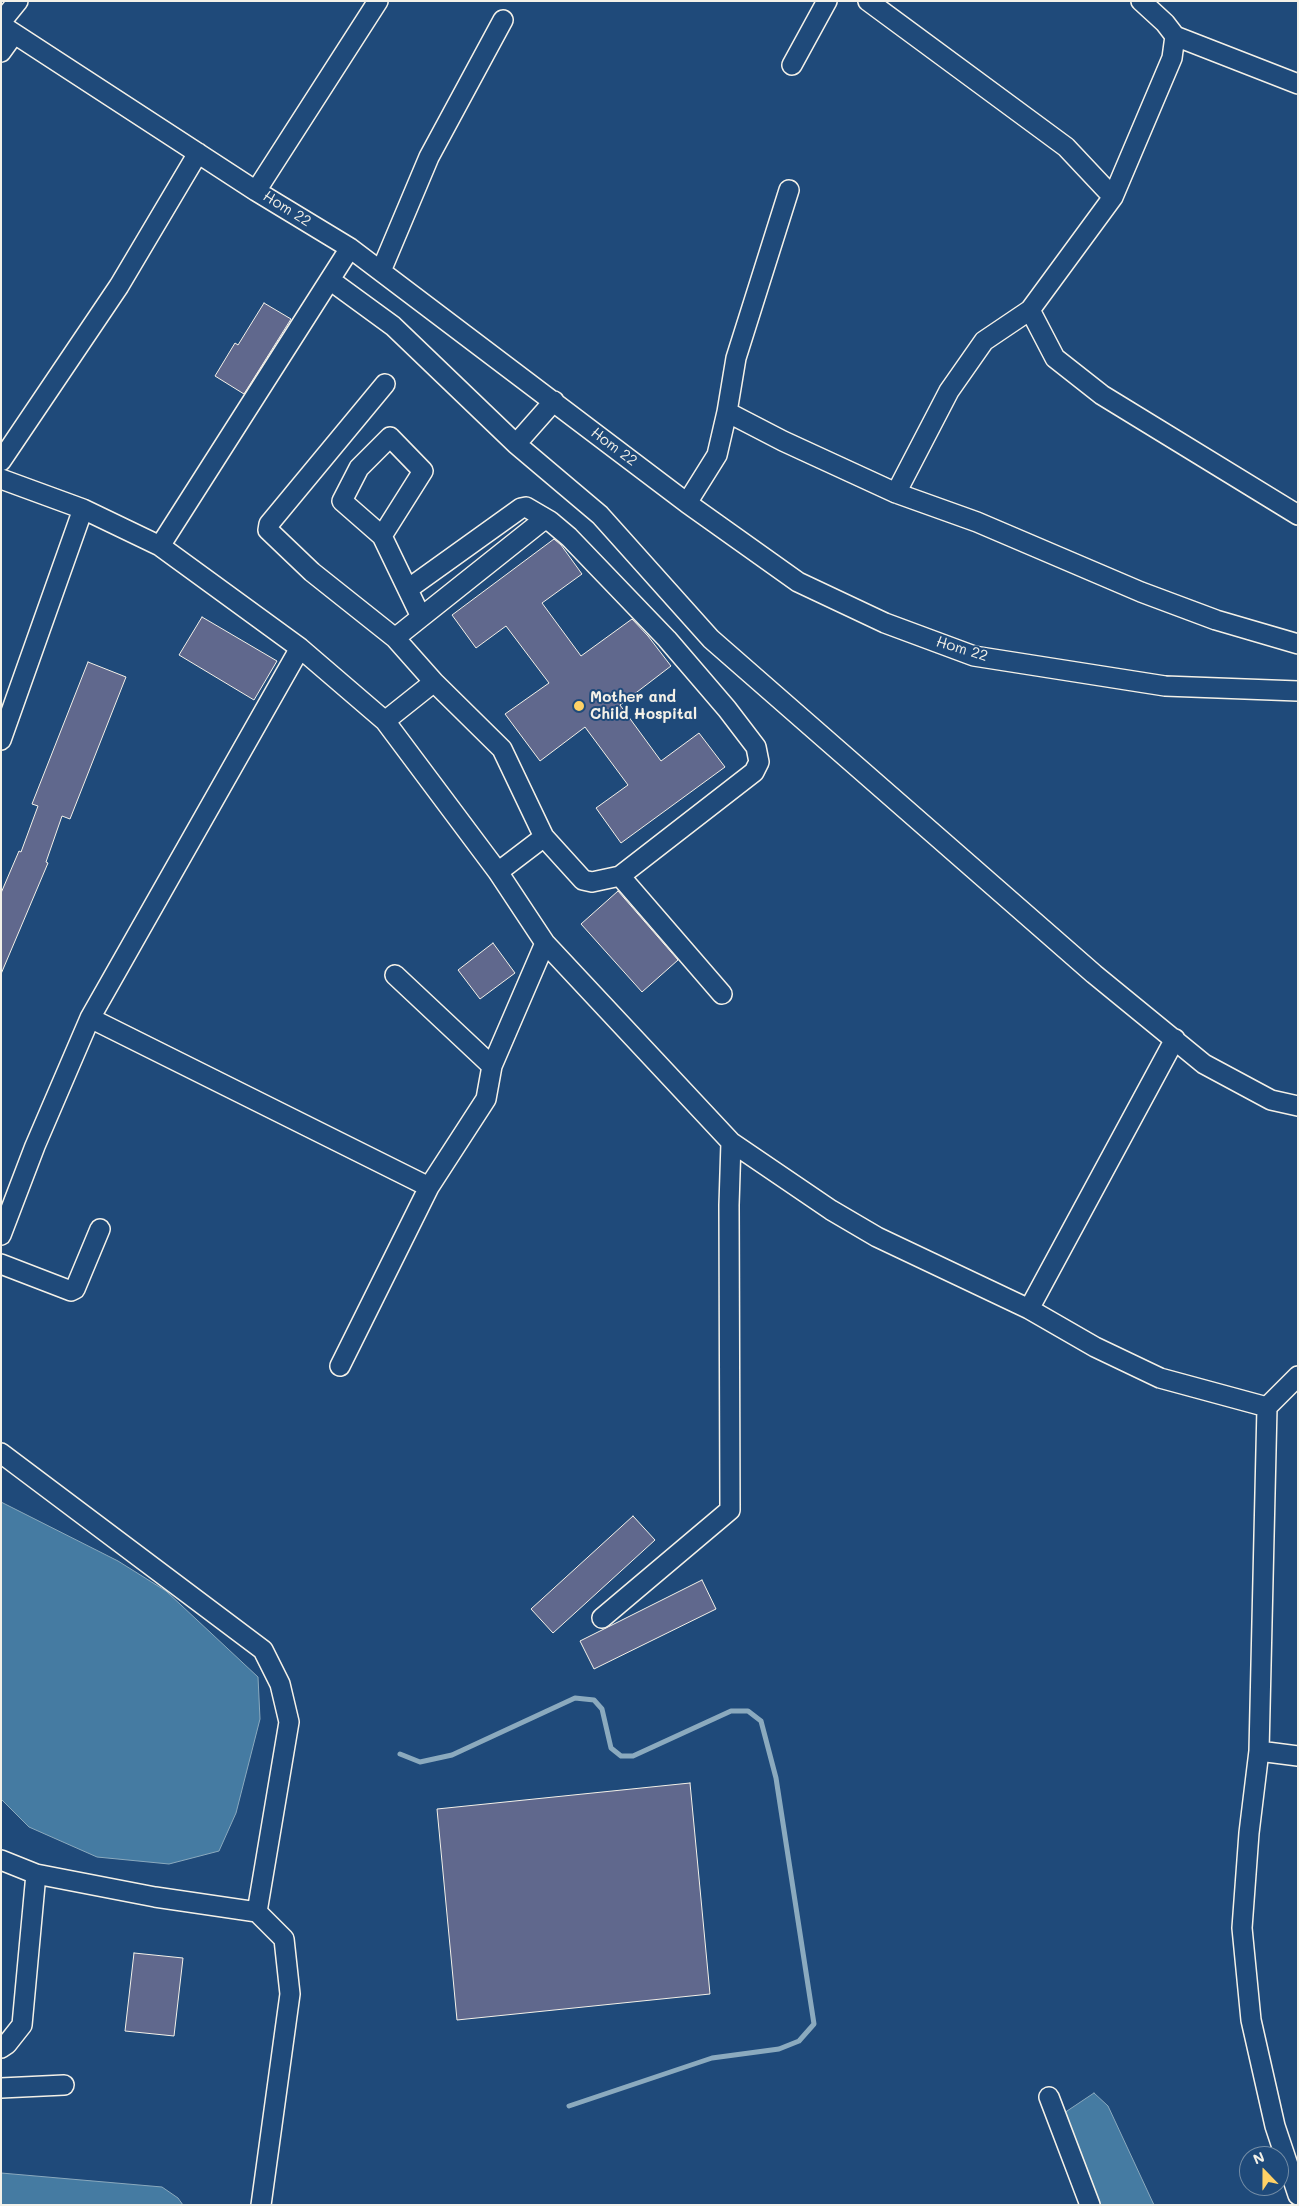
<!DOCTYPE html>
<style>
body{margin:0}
#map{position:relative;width:1299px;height:2206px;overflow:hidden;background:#1f4a7a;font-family:Mali,sans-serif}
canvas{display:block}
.frame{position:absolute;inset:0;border:2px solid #f4f1e8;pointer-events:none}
.north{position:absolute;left:1239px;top:2146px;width:50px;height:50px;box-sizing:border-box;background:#1f4a7a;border:1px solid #748da6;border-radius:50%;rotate:338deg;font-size:14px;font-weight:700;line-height:20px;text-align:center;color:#f4f1e8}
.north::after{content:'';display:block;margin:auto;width:18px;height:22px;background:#ffd166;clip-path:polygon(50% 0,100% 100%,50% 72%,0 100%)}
</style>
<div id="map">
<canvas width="1299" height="2206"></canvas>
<div class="frame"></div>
<div class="north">N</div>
</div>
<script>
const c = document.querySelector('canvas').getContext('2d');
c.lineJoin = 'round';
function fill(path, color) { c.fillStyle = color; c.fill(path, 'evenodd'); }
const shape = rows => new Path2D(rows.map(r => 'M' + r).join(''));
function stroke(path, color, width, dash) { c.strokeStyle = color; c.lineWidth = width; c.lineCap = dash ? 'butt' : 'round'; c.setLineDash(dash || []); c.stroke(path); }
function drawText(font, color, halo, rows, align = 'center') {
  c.font = font + ' Mali,sans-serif'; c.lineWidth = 4; c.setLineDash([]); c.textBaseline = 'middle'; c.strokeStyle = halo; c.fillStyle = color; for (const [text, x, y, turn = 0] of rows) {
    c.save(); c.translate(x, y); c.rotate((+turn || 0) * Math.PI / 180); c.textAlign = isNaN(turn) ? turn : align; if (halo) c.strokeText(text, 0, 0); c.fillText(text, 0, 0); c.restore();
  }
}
const water = shape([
 [1,1502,118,1561,166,1591,258,1677,260,1719,236,1813,219,1851,169,1864,97,1857,29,1827,1,1799,1,1502],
 [1094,2093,1108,2106,1154,2205,1100,2205,1064,2113,1094,2093],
 [1,2173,162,2187,178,2198,183,2205,1,2205,1,2173]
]);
fill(water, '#457ba2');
stroke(water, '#8baabe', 1);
stroke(shape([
 [400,1754,420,1762,452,1755,575,1698,594,1700,602,1709,611,1748,621,1756,633,1756,731,1711,748,1711,761,1721,776,1778,814,2024,799,2041,779,2049,712,2058,569,2106]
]), '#8baabe', 5);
const building = shape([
 [264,303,291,319,244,394,215,376,235,343,238,345,264,303],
 [554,539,561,545,582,574,542,603,581,656,632,619,648,636,671,666,620,705,661,761,699,733,725,767,621,843,596,808,628,785,585,727,540,761,505,714,549,683,506,626,476,648,452,615,554,539],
 [202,617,277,661,254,700,179,655,202,617],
 [88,662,126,677,70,819,62,816,46,862,48,863,1,974,1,893,19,851,21,852,38,806,32,804,88,662],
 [618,891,678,960,642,992,581,924,618,891],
 [493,943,515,973,480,999,458,970,493,943],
 [633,1516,655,1540,553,1633,531,1609,633,1516],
 [702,1580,716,1609,594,1669,580,1641,702,1580],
 [690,1783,710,1994,457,2020,437,1809,690,1783],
 [134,1953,183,1958,174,2036,125,2031,134,1953]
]);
fill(building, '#60688d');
stroke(building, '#f4f1e8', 1);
const minor = shape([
 [868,1,1066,147,1113,197],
 [1,22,18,1],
 [1,25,256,191,350,248,687,503,798,582,885,623,974,656,1165,686,1298,691],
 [1175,36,1298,84],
 [1,52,14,34],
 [792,65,827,1],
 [256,191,378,1],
 [381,271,429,157,503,20],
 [330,280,393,326,516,444,600,515,711,639,1094,974,1204,1064,1271,1100,1298,1106],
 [1030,310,1055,358,1102,395,1298,515],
 [385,384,269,524,268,530,312,572,395,638],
 [727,412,736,358,789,190],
 [516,444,554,401],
 [1,461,119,286,198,153],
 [1,479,83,509,160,546,300,648,385,721,498,872,545,943,731,1142,831,1210,877,1237,1029,1309,1095,1347,1160,1378,1267,1407],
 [896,493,949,391,984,341,1030,310,1113,197,1172,58,1175,36,1165,23,1141,1],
 [687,503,717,455,727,412,783,441,896,493,977,522,1141,592,1216,620,1298,644],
 [382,536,342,501,359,468,390,437,423,471,382,536,421,617],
 [160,546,350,248],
 [408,589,521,508,526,507,550,521],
 [434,682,395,638,542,521,550,521,569,537,667,639,727,709,756,747,759,762,754,772,620,876,592,882,583,880,544,837],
 [385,721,434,682,502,749,544,837,498,872],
 [1,740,83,509],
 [620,876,722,994],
 [395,975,492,1066],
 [90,1018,429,1187],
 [1,1235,35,1146,90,1018,300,648],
 [1,1264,71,1291,75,1289,100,1229],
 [1029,1309,1175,1039],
 [340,1366,429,1187,486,1099,492,1066,545,943],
 [1298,1376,1267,1407,1259,1751,1249,1833,1242,1928,1251,2020,1275,2126,1298,2195],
 [1,1453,263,1650,280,1684,289,1722,257,1912],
 [602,1618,730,1510,729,1205,731,1142],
 [1259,1751,1298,1756],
 [1,1860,36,1874,155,1897,257,1912,284,1939,290,1994,261,2205],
 [1,2048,7,2044,22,2025,36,1874],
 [1,2088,64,2085],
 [1049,2097,1090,2205]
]);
stroke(minor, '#f4f1e8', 22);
stroke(minor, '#1f4a7a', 19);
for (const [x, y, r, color] of [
 [579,706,6,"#ffd166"]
]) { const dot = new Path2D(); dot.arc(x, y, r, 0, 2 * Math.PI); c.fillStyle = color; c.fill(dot); stroke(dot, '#1f4a7a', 2); }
drawText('15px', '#f4f1e8', '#1f4a7a', [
 ["Hom 22",287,209,32],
 ["Hom 22",614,447,37],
 ["Hom 22",962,649,17]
]);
drawText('bold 15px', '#f4f1e8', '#1f4a7a', [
 ["Mother and",590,697],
 ["Child Hospital",590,714]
], 'left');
</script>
